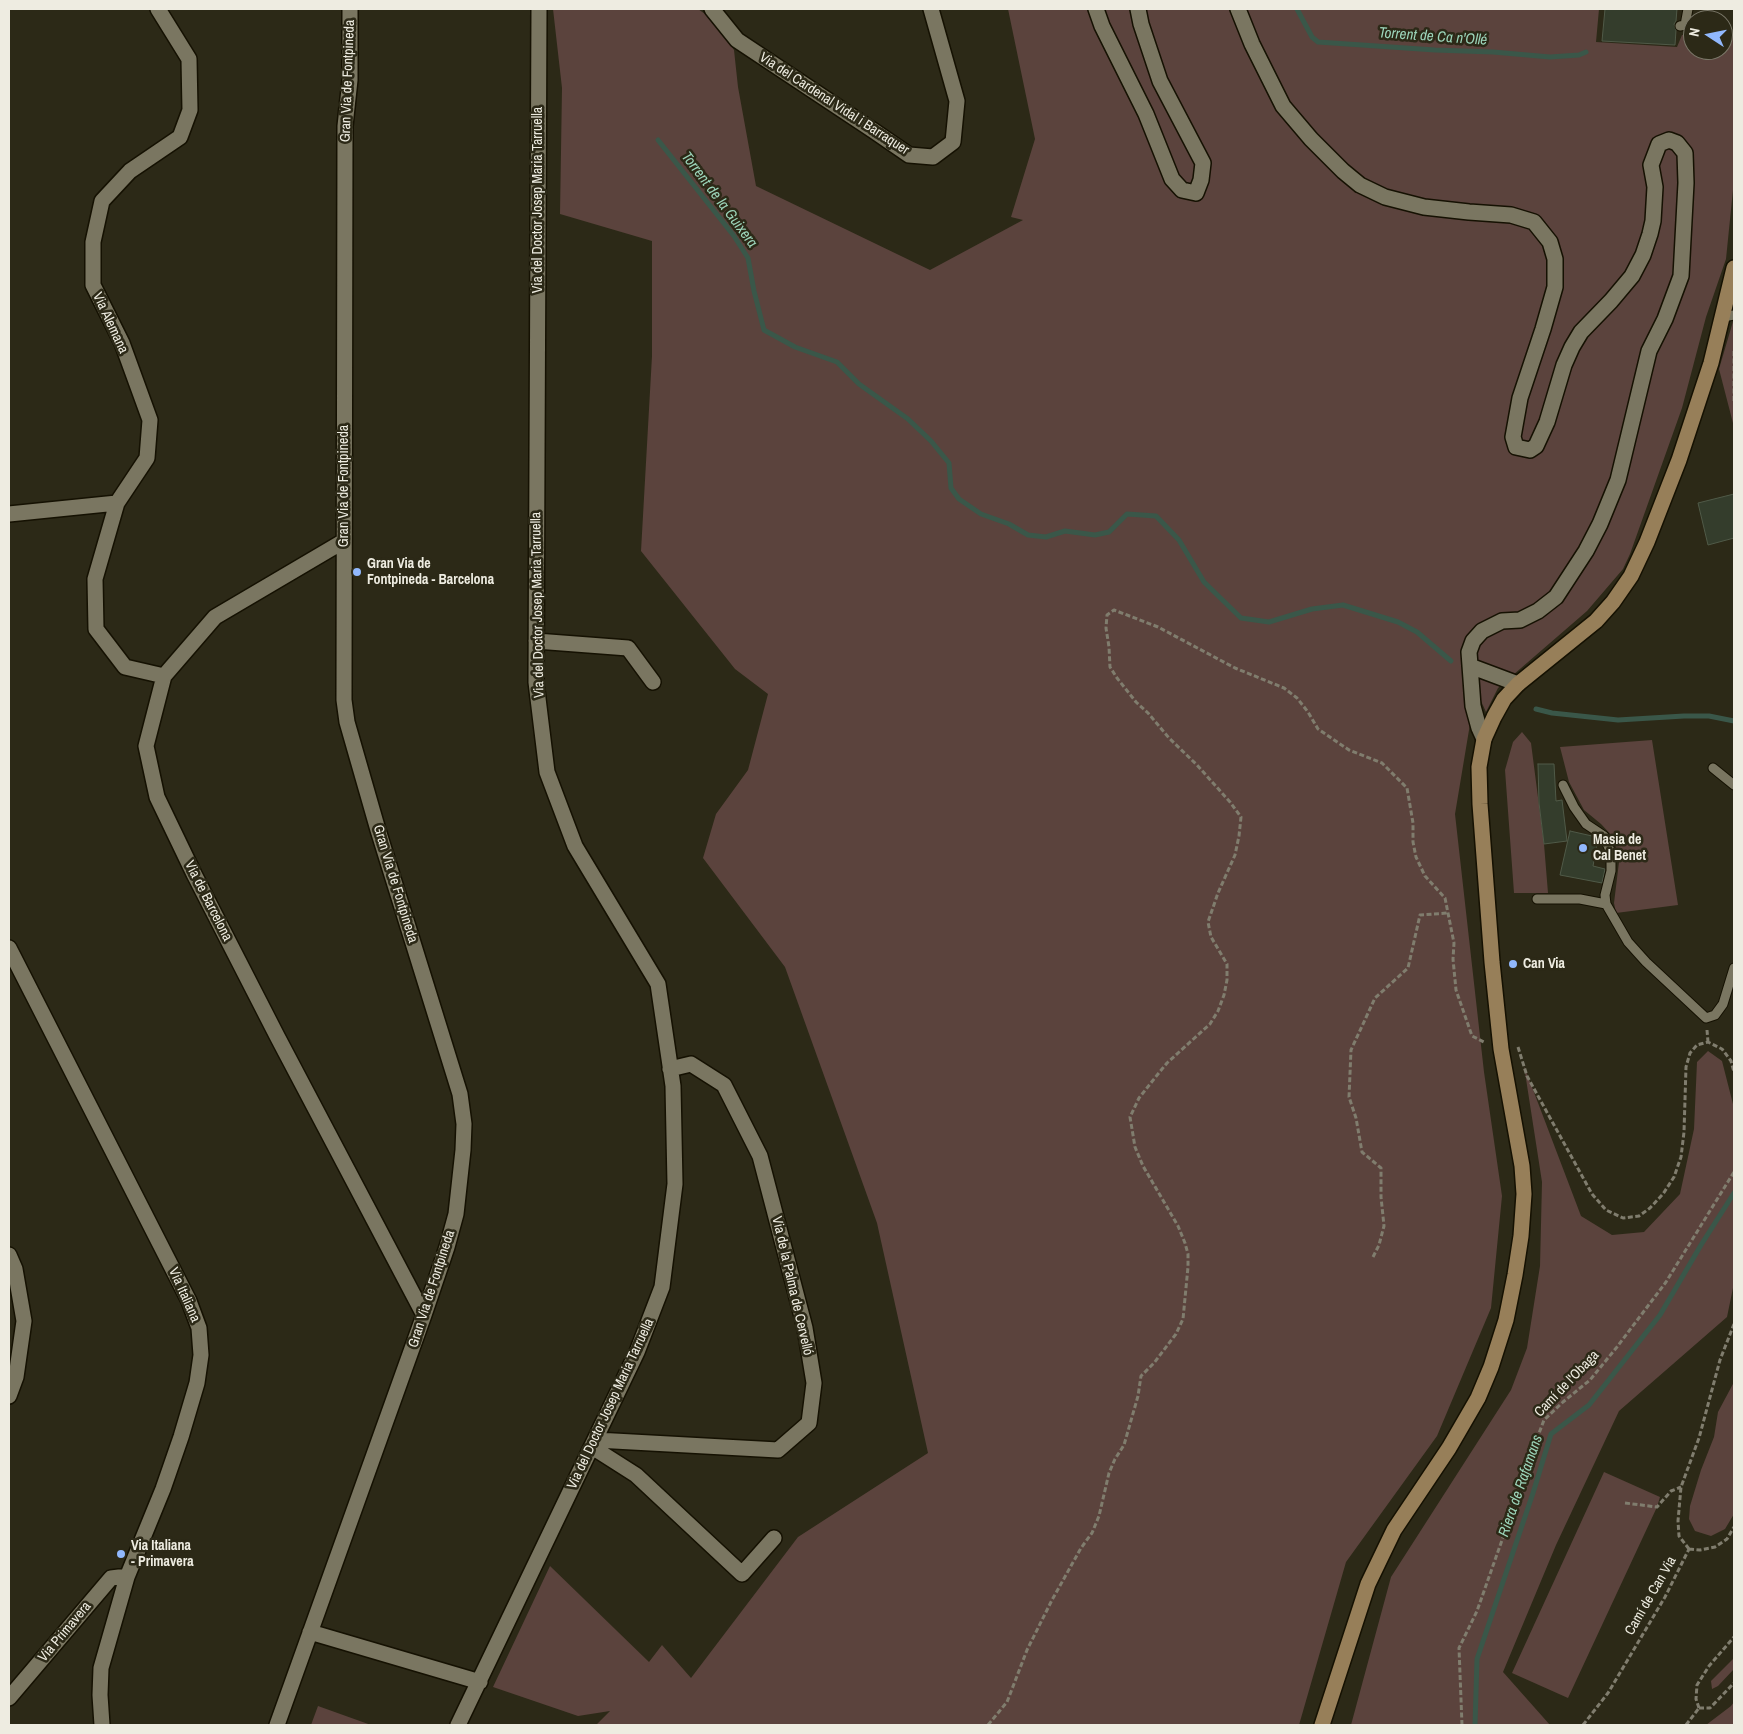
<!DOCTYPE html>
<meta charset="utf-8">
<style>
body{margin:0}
#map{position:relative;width:1743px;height:1734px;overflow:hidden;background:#2c2917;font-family:"Archivo Narrow",sans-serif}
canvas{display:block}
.frame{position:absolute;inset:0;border:10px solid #eeece1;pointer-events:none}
.north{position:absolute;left:1683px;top:10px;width:50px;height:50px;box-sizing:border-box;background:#2c2917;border:1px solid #7a7768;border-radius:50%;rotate:281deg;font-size:14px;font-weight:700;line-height:20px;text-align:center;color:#eeece1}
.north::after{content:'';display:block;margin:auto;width:18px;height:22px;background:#91b8fd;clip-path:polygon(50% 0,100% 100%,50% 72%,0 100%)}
</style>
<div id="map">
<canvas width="1743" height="1734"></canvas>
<div class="frame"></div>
<div class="north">N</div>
</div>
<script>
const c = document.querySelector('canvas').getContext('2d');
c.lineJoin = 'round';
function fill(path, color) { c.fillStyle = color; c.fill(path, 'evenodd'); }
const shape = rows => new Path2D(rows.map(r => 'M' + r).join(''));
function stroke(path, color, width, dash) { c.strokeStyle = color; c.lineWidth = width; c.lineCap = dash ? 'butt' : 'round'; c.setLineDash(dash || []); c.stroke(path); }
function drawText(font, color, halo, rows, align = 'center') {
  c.font = font + ' "Archivo Narrow",sans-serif'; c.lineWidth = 5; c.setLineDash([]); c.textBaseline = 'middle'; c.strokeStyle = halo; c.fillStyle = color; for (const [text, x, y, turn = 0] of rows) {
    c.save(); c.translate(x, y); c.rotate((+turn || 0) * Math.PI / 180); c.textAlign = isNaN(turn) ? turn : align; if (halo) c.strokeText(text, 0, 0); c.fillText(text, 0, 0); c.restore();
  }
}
fill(shape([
 [553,9,698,9,712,19,734,50,738,87,756,186,930,270,1023,220,1011,217,1035,139,1008,9,1599,9,1596,42,1677,47,1682,35,1693,35,1693,50,1723,50,1723,35,1734,34,1734,180,1726,259,1706,317,1682,408,1630,554,1623,569,1587,611,1498,688,1486,712,1481,701,1473,706,1455,814,1484,1072,1502,1196,1491,1308,1437,1436,1346,1562,1299,1725,596,1725,610,1711,578,1716,493,1687,550,1566,649,1662,662,1645,691,1678,798,1537,928,1453,877,1223,785,967,703,858,716,814,748,770,768,694,735,669,641,551,652,356,652,241,560,214,562,88],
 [1734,318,1734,427,1719,369],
 [1522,732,1531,743,1544,844,1548,893,1514,893,1505,770,1513,742],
 [1652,740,1678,905,1616,913,1614,903,1619,862,1614,838,1601,824,1584,810,1569,782,1560,747],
 [1708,1051,1722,1061,1734,1108,1734,1283,1727,1317,1619,1411,1556,1545,1503,1672,1550,1725,1351,1725,1391,1577,1511,1390,1527,1348,1540,1266,1542,1182,1524,1066,1581,1216,1612,1235,1644,1232,1680,1194,1694,1129,1697,1062],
 [1734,1382,1734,1514,1725,1529,1711,1536,1695,1531,1689,1519,1690,1506,1701,1470,1714,1437,1718,1412],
 [1604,1472,1660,1497,1657,1507,1568,1698,1512,1673],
 [1734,1658,1734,1669,1718,1686,1712,1689,1711,1681],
 [1734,1702,1734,1725,1706,1725,1731,1706],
 [318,1706,371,1725,311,1725]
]), '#5b433d');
stroke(shape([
 [1297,9,1312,37,1318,42,1435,50,1493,52,1550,57,1579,55,1586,52],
 [658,140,734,236,748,258,754,291,764,330,795,347,837,362,859,384,908,419,931,441,949,463,951,488,959,499,981,514,1009,524,1028,535,1046,537,1065,531,1095,535,1109,532,1127,514,1156,516,1179,540,1204,582,1241,618,1269,622,1312,609,1343,605,1398,622,1417,632,1451,661],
 [1536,709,1552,713,1618,720,1684,716,1709,716,1734,721],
 [1475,1725,1477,1659,1533,1493,1551,1434,1589,1405,1660,1315,1701,1245,1734,1193]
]), '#3a5749', 5);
const building = shape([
 [1605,9,1677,9,1676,21,1674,24,1676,30,1675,45,1602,41,1605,9],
 [1734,494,1734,538,1708,545,1698,503,1734,494],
 [1538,764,1554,764,1556,801,1562,800,1567,841,1544,844,1539,803,1538,764],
 [1570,831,1592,836,1598,839,1593,866,1605,869,1602,883,1560,875,1570,831]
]);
fill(building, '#343d2c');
stroke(building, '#505a48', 1);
const lane = shape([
 [1680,26,1685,25,1688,9],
 [1723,317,1734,315],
 [1713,768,1734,785],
 [1563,785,1574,807,1586,824,1604,836,1611,853,1611,871,1605,895,1606,904,1628,942,1646,962,1706,1018,1715,1015,1723,1004,1734,968],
 [1537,899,1580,899,1606,904]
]);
const street = shape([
 [712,9,737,40,874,131,909,155,933,157,953,142,957,101,931,9],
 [1096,9,1102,26,1146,114,1172,179,1182,190,1196,193,1201,180,1203,163,1160,81,1141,24,1138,9],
 [1238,9,1252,44,1283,106,1311,139,1343,171,1360,185,1385,197,1424,207,1469,212,1511,215,1534,222,1550,242,1555,259,1555,287,1543,329,1520,398,1513,437,1516,447,1530,450,1536,446,1547,422,1564,365,1572,347,1581,332,1611,301,1632,276,1643,255,1650,234,1653,221,1655,187,1651,165,1659,144,1669,140,1677,143,1685,153,1686,183,1681,276,1665,319,1649,351,1618,480,1600,524,1586,551,1556,597,1538,611,1520,620,1502,621,1482,631,1473,641,1469,652,1473,706,1479,728,1484,739],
 [117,503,95,579,96,629,125,667,164,676],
 [9,514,117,503,147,458,150,420,122,343,93,285,93,242,102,201,130,171,180,137,190,110,189,59,158,9],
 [344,541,215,617,164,676,146,746,157,797,194,874,277,1036,424,1315],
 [536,641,628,648,653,682],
 [1470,666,1518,684],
 [9,948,189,1301,199,1328,201,1355,197,1383,181,1437,163,1489,127,1577,101,1668,100,1695,102,1725],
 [9,1255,15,1269,24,1321,16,1377,9,1396],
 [596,1440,778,1450,809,1423,814,1383,805,1328,760,1156,724,1085,691,1064,670,1069],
 [592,1447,636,1475,742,1574,774,1538],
 [310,1632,480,1682],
 [9,1698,111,1578,119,1577,127,1577],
 [277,1725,424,1315,447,1247,456,1214,463,1150,464,1124,460,1094,378,830,347,722,344,700,345,126,350,80,350,9],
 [458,1725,637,1352,662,1287,675,1184,673,1086,658,984,575,846,547,772,536,682,539,9]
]);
const secondary = shape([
 [1322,1725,1368,1584,1394,1530,1449,1448,1478,1398,1491,1367,1506,1320,1515,1275,1521,1236,1524,1194,1522,1166,1501,1049,1492,962,1480,804,1479,767,1484,739,1494,717,1504,699,1518,684,1596,621,1613,602,1631,576,1647,542,1679,460,1711,363,1734,268]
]);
stroke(lane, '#151102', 11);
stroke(street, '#151102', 18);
stroke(secondary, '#151102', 18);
stroke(shape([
 [1734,351,1734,401],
 [1707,1030,1708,1042],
 [1518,1047,1527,1076,1592,1194,1606,1210,1623,1218,1639,1216,1650,1208,1663,1194,1674,1177,1681,1157,1684,1132,1686,1067,1690,1053,1697,1045,1708,1042,1722,1049,1731,1061,1734,1072],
 [1373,1257,1379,1245,1384,1226,1381,1197,1381,1168,1362,1152,1356,1118,1349,1097,1351,1050,1375,998,1408,968,1420,915,1448,913],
 [1625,1503,1657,1507,1671,1491,1681,1487],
 [1689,1549,1679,1536,1678,1521,1681,1487,1699,1438,1720,1360,1734,1324],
 [1689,1549,1700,1550,1715,1547,1727,1539,1734,1527],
 [1699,1708,1696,1699,1697,1685,1709,1666,1734,1637],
 [1699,1708,1710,1708,1734,1683],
 [988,1725,1007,1702,1027,1650,1052,1600,1081,1548,1092,1533,1099,1516,1109,1473,1115,1459,1124,1445,1138,1396,1141,1376,1154,1363,1176,1334,1183,1319,1188,1267,1188,1254,1185,1243,1178,1226,1143,1166,1135,1147,1130,1117,1139,1098,1158,1074,1167,1063,1210,1024,1218,1011,1224,995,1227,980,1227,964,1211,937,1208,922,1218,893,1235,855,1239,836,1241,817,1230,802,1197,765,1169,738,1148,713,1136,702,1117,678,1110,667,1109,647,1106,628,1107,615,1114,610,1158,627,1235,668,1284,688,1297,698,1308,712,1318,729,1349,750,1382,763,1407,788,1413,823,1413,842,1416,857,1425,876,1445,898,1454,943,1453,959,1456,990,1472,1036,1484,1042],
 [1462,1725,1459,1648,1477,1611,1507,1526,1523,1476,1544,1420,1563,1402,1590,1380,1617,1347,1666,1282,1734,1172],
 [1583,1725,1608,1693,1665,1597,1689,1549],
 [1686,1725,1699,1708]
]), '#807d6e', 3, [5, 2.5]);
stroke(lane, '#7a7661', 9);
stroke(street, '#7a7661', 15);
stroke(secondary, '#977f59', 15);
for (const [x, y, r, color] of [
 [357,572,5,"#91b8fd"],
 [1583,848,5,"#91b8fd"],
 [1513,964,5,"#91b8fd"],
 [121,1554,5,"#91b8fd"]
]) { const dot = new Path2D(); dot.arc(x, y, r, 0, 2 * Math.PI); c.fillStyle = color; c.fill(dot); stroke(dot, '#2c2917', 2); }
drawText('14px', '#eeece1', '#2c2917', [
 ["Gran Via de Fontpineda",348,81,-88],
 ["Via del Cardenal Vidal i Barraquer",834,104,33],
 ["Via del Doctor Josep Maria Tarruella",538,200,-90],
 ["Via Alemana",110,323,65],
 ["Gran Via de Fontpineda",344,486,-90],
 ["Via del Doctor Josep Maria Tarruella",538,605,-91],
 ["Gran Via de Fontpineda",395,884,73],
 ["Via de Barcelona",208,901,63],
 ["Via de la Palma de Cervelló",792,1286,77],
 ["Gran Via de Fontpineda",432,1289,-72],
 ["Via Italiana",184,1295,66],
 ["Camí de l'Obaga",1567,1384,-46],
 ["Via del Doctor Josep Maria Tarruella",611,1404,-65],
 ["Camí de Can Via",1651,1596,-60],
 ["Via Primavera",65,1632,-50]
]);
drawText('bold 14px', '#eeece1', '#2c2917', [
 ["Gran Via de",367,564],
 ["Fontpineda - Barcelona",367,580],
 ["Masia de",1593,840],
 ["Cal Benet",1593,856],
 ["Can Via",1523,964],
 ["Via Italiana",131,1546],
 ["- Primavera",131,1562]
], 'left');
drawText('italic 15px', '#9cd5ba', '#2c2917', [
 ["Torrent de Ca n'Ollé",1433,37,4],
 ["Torrent de la Guixera",719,200,53],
 ["Riera de Rafamans",1521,1486,-71]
]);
</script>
